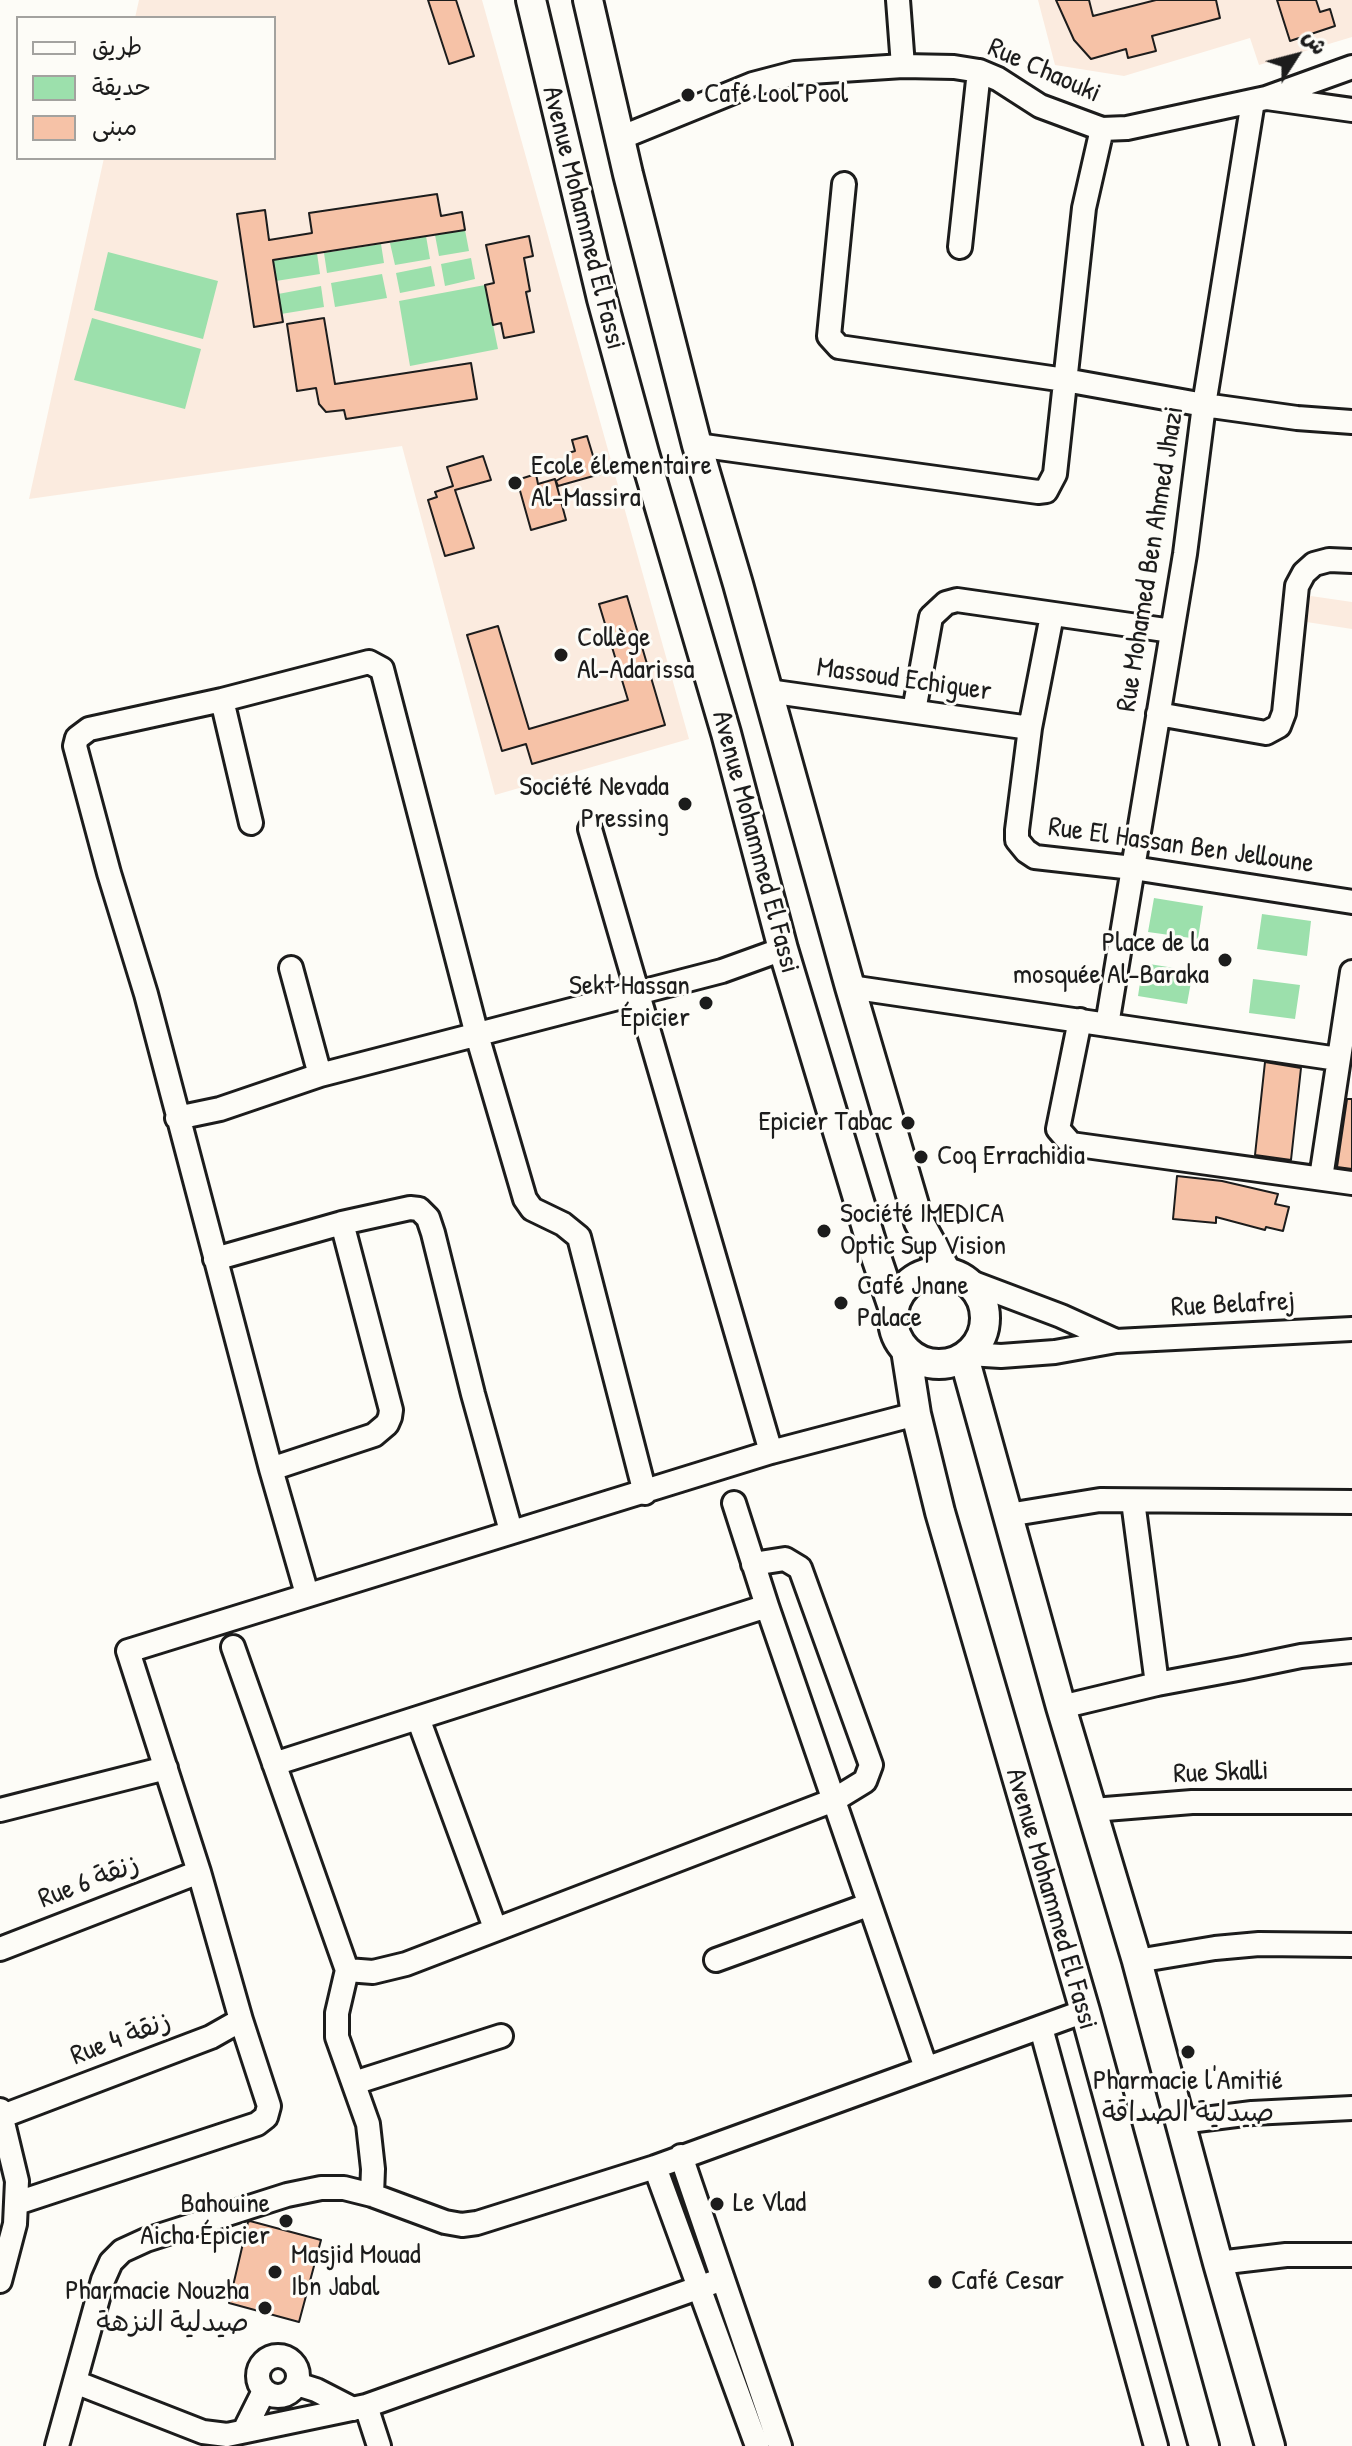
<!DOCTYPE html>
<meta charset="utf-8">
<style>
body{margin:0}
#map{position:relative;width:1352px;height:2446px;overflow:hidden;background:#fdfcf7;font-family:"Patrick Hand","Playpen Sans Arabic",sans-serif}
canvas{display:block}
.legend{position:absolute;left:16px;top:16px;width:260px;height:144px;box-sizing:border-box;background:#fdfcf7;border:2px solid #a3a29f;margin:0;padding:10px 14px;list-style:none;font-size:24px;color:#1c1c1c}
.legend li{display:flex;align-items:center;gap:16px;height:40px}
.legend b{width:40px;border:2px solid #a3a29f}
.north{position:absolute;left:1256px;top:16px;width:80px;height:80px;-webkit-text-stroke:6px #fdfcf7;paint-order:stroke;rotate:54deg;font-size:22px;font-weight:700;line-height:32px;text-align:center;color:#1c1c1c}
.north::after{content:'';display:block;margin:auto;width:28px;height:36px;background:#1c1c1c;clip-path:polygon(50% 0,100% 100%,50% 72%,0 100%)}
</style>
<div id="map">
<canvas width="1352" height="2446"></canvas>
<ul class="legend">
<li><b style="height:10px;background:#fdfcf7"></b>طريق</li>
<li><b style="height:22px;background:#9ce0ac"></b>حديقة</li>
<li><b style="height:22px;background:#f6c2a7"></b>مبنى</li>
</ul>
<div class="north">ش</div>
</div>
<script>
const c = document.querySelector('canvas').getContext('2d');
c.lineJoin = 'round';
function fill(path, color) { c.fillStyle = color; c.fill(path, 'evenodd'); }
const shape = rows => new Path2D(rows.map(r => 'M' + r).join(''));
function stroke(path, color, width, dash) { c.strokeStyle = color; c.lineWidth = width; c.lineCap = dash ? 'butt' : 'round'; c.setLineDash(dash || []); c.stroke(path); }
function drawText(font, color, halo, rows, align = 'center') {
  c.font = font + ' "Patrick Hand","Playpen Sans Arabic",sans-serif'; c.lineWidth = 6; c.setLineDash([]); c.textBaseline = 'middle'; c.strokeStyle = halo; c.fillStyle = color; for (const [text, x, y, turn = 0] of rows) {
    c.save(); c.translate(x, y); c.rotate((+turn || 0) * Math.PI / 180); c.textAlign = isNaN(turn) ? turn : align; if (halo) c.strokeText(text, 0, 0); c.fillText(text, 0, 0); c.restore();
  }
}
fill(shape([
 [139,0,482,0,689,739,495,795,402,446,29,499,104,158,274,158,274,18,135,18],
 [1038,0,1352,0,1352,37,1259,65,1250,38,1124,76,1055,65],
 [1304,595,1352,602,1352,629,1300,621]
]), '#fbebdf');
fill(shape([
 [465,230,469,251,439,256,435,235],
 [426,236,430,259,395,265,390,243],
 [381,244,384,263,327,273,324,253],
 [108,252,218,281,203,339,94,310],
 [317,253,320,274,276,281,272,255,291,257],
 [471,258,475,279,445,286,441,264],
 [431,266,435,286,400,293,396,273],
 [382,274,387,298,335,307,331,283],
 [485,285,498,349,410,366,399,301],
 [321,286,324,307,281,314,278,294],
 [92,318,201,349,185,409,74,380],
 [1154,898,1203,906,1198,939,1148,932],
 [1262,914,1311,921,1307,956,1257,949],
 [1143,963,1193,971,1187,1004,1138,996],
 [1253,979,1300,985,1295,1019,1249,1013]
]), '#9ce0ac');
const building = shape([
 [428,0,456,0,474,56,449,64,428,0],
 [1056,0,1089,0,1093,16,1156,0,1216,0,1220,18,1152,36,1156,51,1128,58,1126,49,1091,59,1074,40,1056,0],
 [1277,0,1316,0,1320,12,1330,9,1335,26,1290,41,1277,0],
 [437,194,441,216,462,212,465,230,273,260,283,322,254,327,237,214,265,210,269,240,312,233,309,213,437,194],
 [529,236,533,256,524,258,530,291,526,292,534,332,504,338,501,323,493,325,485,285,494,283,486,245,529,236],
 [324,318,335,384,471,363,477,399,346,419,344,410,326,412,319,404,316,388,297,391,287,324,324,318],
 [587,436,594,459,599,455,604,473,558,486,556,481,570,473,565,454,575,451,572,440,587,436],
 [483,456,491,480,455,490,474,548,445,556,428,500,437,497,435,492,453,486,447,467,483,456],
 [536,474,538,484,555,479,566,520,531,530,517,480,536,474],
 [627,596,665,725,532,764,526,744,502,751,467,635,498,626,529,729,628,700,599,604,627,596],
 [1265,1062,1301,1068,1291,1160,1255,1155,1265,1062],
 [1347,1099,1352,1099,1352,1169,1337,1167,1347,1099],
 [1177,1176,1222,1181,1278,1194,1275,1204,1289,1207,1283,1231,1266,1227,1265,1230,1216,1217,1216,1223,1173,1219,1177,1176],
 [250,2221,321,2240,299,2322,229,2303,248,2222,250,2221]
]);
fill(building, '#f6c2a7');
stroke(building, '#1c1c1c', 2);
const minor = shape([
 [898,0,903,66],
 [1267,98,1352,110],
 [620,138,753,84,795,73,903,66,954,67,979,71,998,79,1040,106,1102,129,1127,128,1266,98,1352,67],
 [844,184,829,336,839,347,1065,380,1204,405,1297,418,1352,422],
 [960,247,979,71],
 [697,445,1038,492,1046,491,1055,474,1084,208,1102,129],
 [1052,615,1030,728,1017,830,1017,840,1026,851,1035,857,1133,868,1352,902],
 [768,691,1030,728],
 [222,700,251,823],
 [914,711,931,617,946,603,957,600,1172,631],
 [1158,714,1266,733,1279,726,1284,713,1297,586,1304,573,1314,564,1329,560,1352,561],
 [590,829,771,1452],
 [291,968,320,1075],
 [850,987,1338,1059],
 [1080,1020,1058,1129,1071,1144,1352,1183],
 [1107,1025,1185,554,1204,405,1253,101],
 [177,1118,220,1109,320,1075,722,971,783,949],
 [1321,1178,1352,972],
 [215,1259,342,1223,410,1208,419,1209,428,1218,433,1233,473,1394,511,1531],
 [963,1279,1061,1316,1116,1341],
 [968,1354,1001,1356,1055,1352,1116,1341,1352,1329],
 [271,1469,374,1435,387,1424,390,1417,391,1410,342,1223],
 [1133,1501,1157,1684],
 [734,1503,767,1606,926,2068],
 [1008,1515,1100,1500,1352,1502],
 [307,1594,271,1469,146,994,109,873,75,746,77,738,89,729,222,700,369,662,382,669,477,1035,525,1199,532,1209,563,1224,579,1237,645,1493],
 [233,1647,347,1970,337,2013,337,2037,368,2124,373,2169,372,2195],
 [1061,1707,1157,1684,1243,1668,1301,1656,1352,1651],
 [418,1718,495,1928],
 [274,1764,767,1606],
 [0,1810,166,1768],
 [1093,1810,1192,1802,1352,1802],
 [0,1949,199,1872],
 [716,1960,868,1905],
 [1137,1961,1215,1948,1259,1944,1352,1945],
 [347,1970,373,1972,406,1964,834,1800,865,1781,871,1765,800,1568,785,1559,753,1564],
 [1041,2028,1156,2446],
 [354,2083,501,2036],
 [0,2110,17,2181,15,2224,0,2281],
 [3,2116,211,2037,241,2020,199,1872,128,1651,771,1452,916,1414],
 [1181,2122,1252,2113,1352,2108],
 [681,2156,780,2446],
 [655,2167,757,2446],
 [17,2203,257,2124,266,2117,269,2106,241,2020],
 [1218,2263,1286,2255,1352,2255],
 '258 2376a20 20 0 1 1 40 0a20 20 0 1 1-40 0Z',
 [75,2382,203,2432,227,2435,366,2406,723,2279],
 [297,2384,316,2390,353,2409],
 [366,2406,379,2446],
 [244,2431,264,2391],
 [57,2446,103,2280,111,2262,122,2251,146,2240,287,2195,321,2188,344,2188,372,2195,445,2222,462,2225,477,2223,655,2167,1085,2011]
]);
const major = shape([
 [531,0,602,299,644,453,726,733,783,949,873,1248,894,1310],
 [588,0,628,174,697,445,738,584,850,987,919,1222,947,1273],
 '893 1318a46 46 0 1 1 92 0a46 46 0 1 1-92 0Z',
 [906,1350,916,1414,940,1512,1085,2011,1204,2446],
 [964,1357,1061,1707,1137,1961,1218,2263,1270,2446]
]);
stroke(minor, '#1c1c1c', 28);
stroke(major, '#1c1c1c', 34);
stroke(minor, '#fdfcf7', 22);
stroke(major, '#fdfcf7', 28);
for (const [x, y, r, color] of [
 [688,95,8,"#1c1c1c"],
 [515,483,8,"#1c1c1c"],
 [561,655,8,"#1c1c1c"],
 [685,804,8,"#1c1c1c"],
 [1225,960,8,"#1c1c1c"],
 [706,1003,8,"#1c1c1c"],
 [908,1123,8,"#1c1c1c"],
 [921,1157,8,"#1c1c1c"],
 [824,1231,8,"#1c1c1c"],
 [841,1303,8,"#1c1c1c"],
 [1188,2052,8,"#1c1c1c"],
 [717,2204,8,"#1c1c1c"],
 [286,2221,8,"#1c1c1c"],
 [275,2272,8,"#1c1c1c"],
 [935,2282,8,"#1c1c1c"],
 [265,2308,8,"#1c1c1c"]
]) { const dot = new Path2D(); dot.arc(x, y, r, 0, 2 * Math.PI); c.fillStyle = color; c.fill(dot); stroke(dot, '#fdfcf7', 3); }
drawText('28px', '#1c1c1c', '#fdfcf7', [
 ["Rue Chaouki",1044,71,24],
 ["Avenue Mohammed El Fassi",583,218,76],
 ["Rue Mohamed Ben Ahmed Jhazi",1151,559,-81],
 ["Massoud Echiguer",904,680,8],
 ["Avenue Mohammed El Fassi",755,842,75],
 ["Rue El Hassan Ben Jelloune",1181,846,8],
 ["Rue Belafrej",1233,1305,-3],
 ["Rue Skalli",1221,1773,-2],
 ["Rue 6 زنقة",89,1882,-21],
 ["Avenue Mohammed El Fassi",1051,1899,74],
 ["Rue 4 زنقة",121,2039,-21]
]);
drawText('28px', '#1c1c1c', '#fdfcf7', [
 ["Café Lool Pool",704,95],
 ["Ecole élementaire",531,467],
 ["Al-Massira",531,499],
 ["Collège",577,639],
 ["Al-Adarissa",577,671],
 ["Société Nevada",669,788,"right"],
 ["Pressing",669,820,"right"],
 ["Place de la",1209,944,"right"],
 ["mosquée Al-Baraka",1209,976,"right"],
 ["Sekt Hassan",690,987,"right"],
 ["Épicier",690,1019,"right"],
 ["Epicier Tabac",892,1123,"right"],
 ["Coq Errachidia",937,1157],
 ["Société IMEDICA",840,1215],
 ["Optic Sup Vision",840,1247],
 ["Café Jnane",857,1287],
 ["Palace",857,1319],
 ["Pharmacie l'Amitié",1188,2082,"center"],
 ["صيدلية الصداقة",1188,2114,"center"],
 ["Le Vlad",733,2204],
 ["Bahouine",270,2205,"right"],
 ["Aicha Épicier",270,2237,"right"],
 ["Masjid Mouad",291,2256],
 ["Ibn Jabal",291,2288],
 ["Café Cesar",951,2282],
 ["Pharmacie Nouzha",249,2292,"right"],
 ["صيدلية النزهة",249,2324,"right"]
], 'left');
</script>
